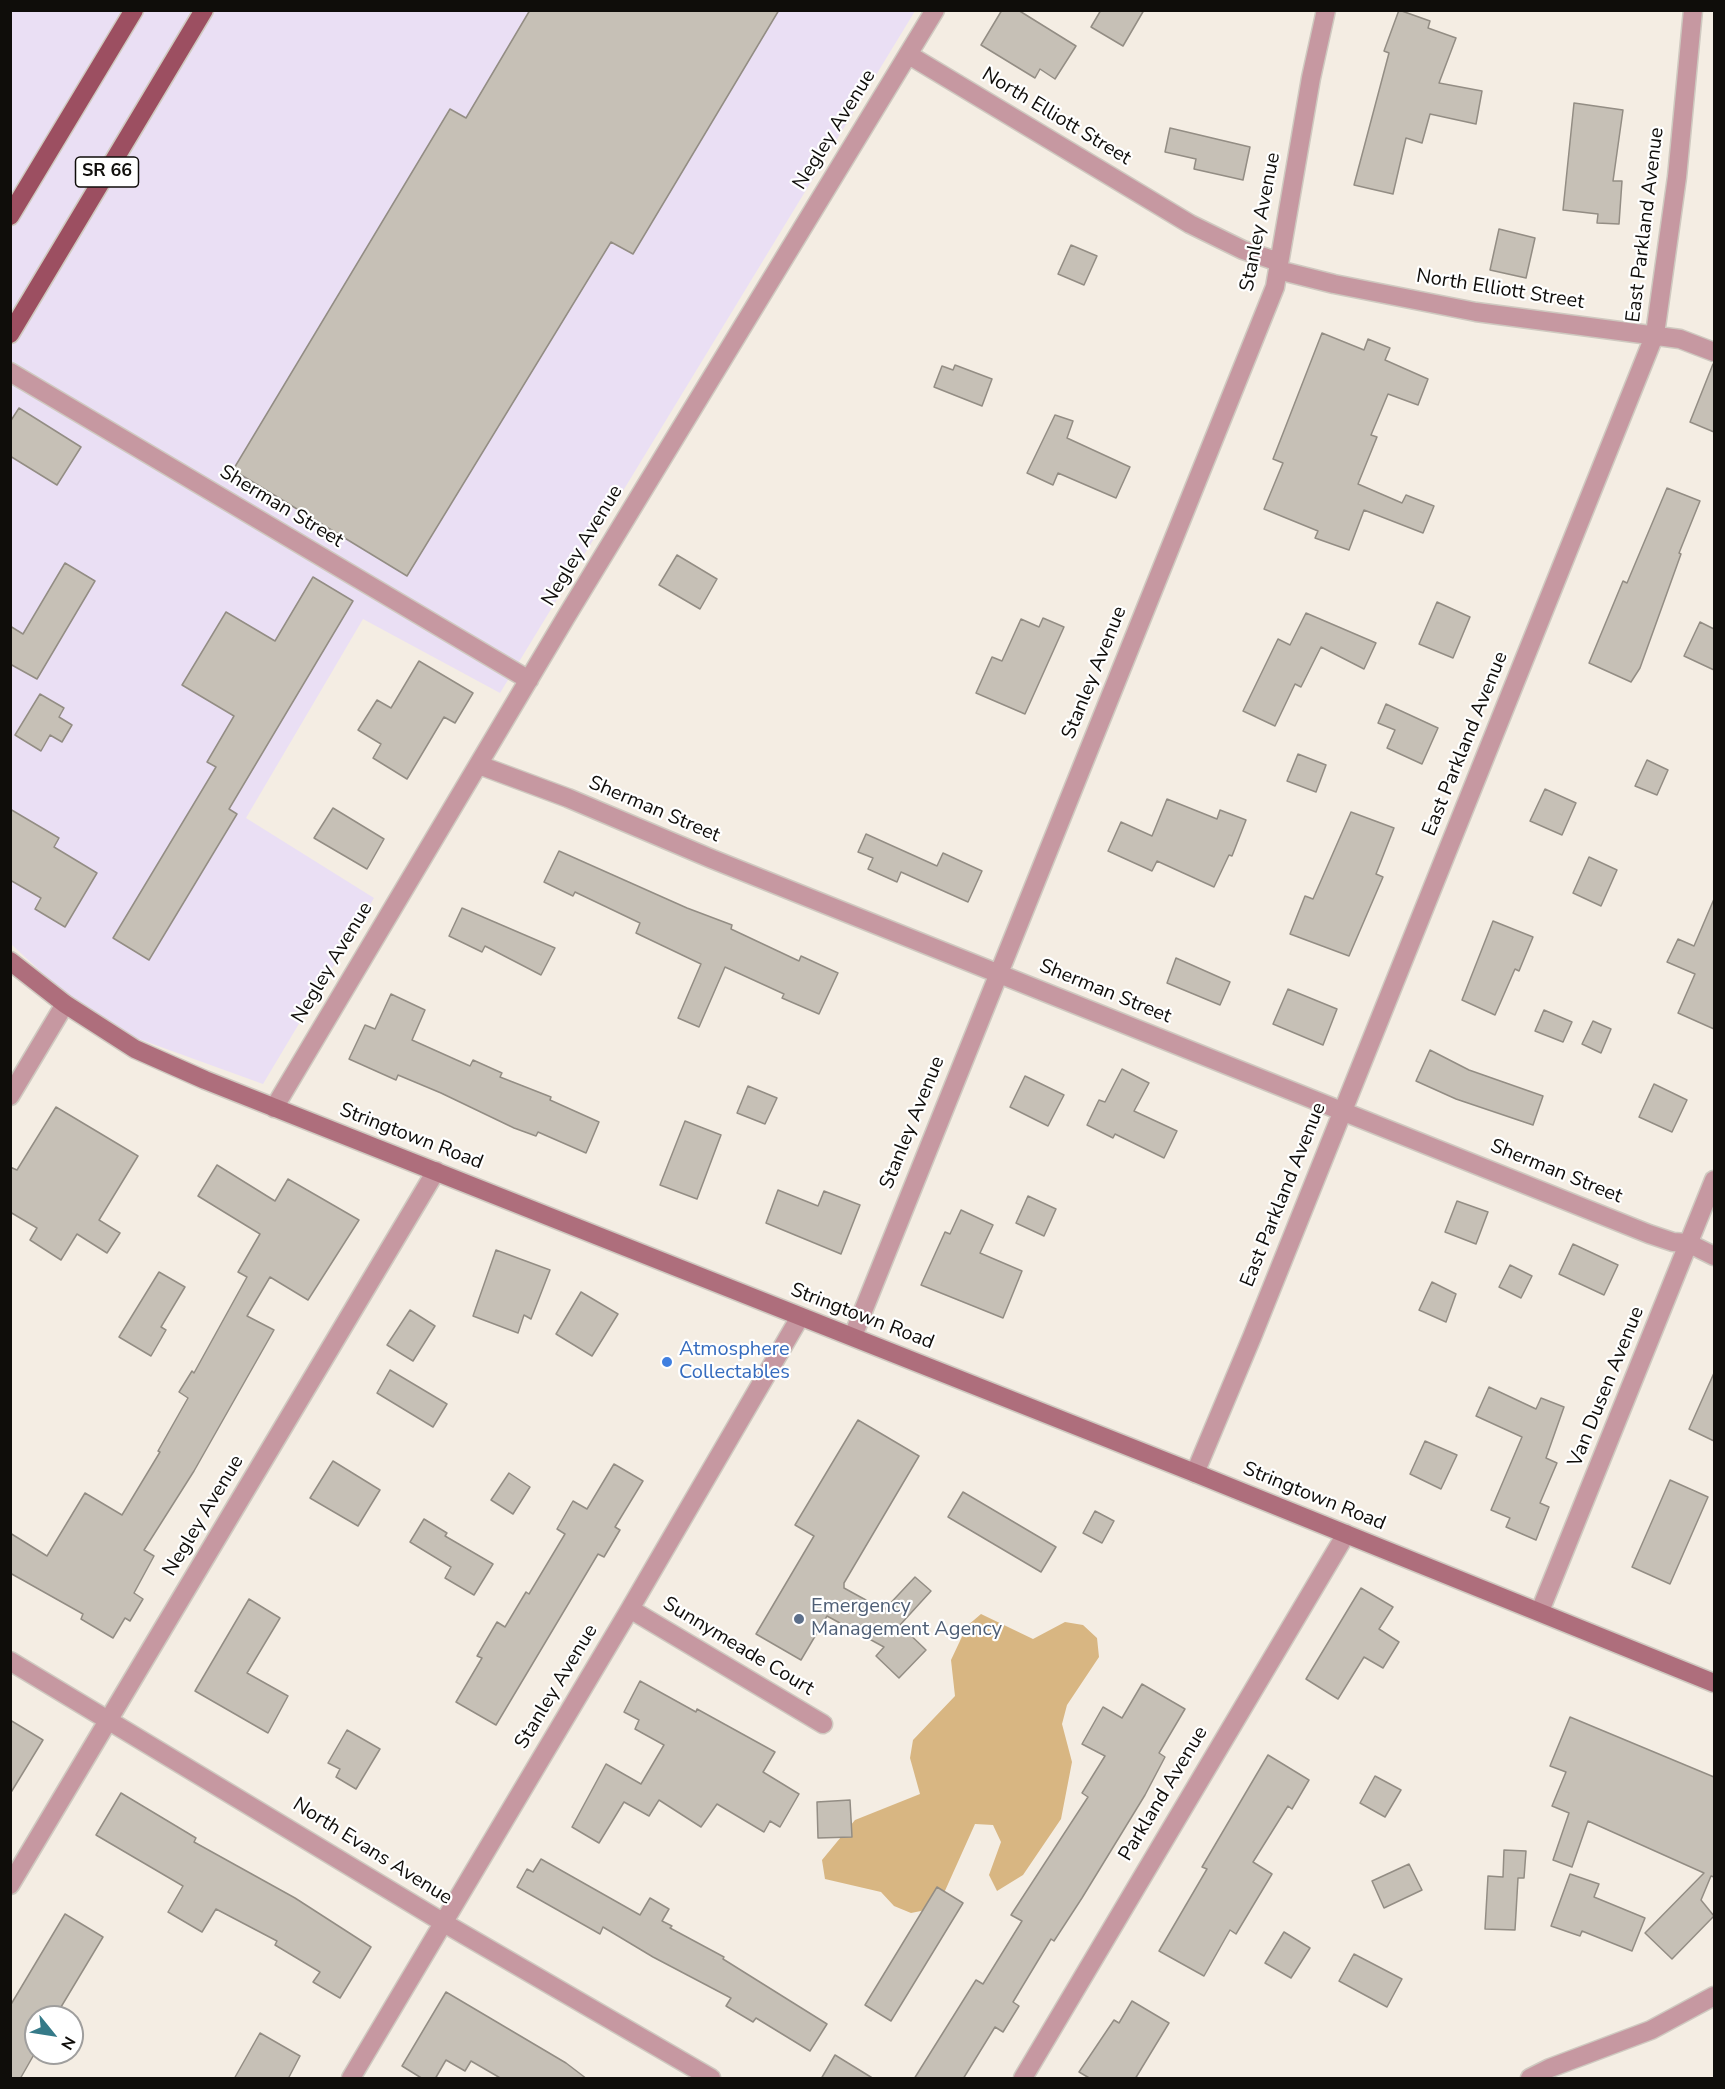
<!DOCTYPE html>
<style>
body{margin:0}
#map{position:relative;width:1725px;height:2089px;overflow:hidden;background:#f4ede3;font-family:"Nunito Sans",sans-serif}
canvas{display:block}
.frame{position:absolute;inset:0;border:12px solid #0f0d0a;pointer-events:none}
.north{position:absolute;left:24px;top:2005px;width:60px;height:60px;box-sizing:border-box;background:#fff;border:2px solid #9f9e9d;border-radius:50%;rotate:120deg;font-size:16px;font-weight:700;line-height:24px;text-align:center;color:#0f0d0a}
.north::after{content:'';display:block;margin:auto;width:21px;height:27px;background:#357a88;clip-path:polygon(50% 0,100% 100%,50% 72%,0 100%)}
</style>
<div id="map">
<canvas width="1725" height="2089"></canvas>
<div class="frame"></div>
<div class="north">N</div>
</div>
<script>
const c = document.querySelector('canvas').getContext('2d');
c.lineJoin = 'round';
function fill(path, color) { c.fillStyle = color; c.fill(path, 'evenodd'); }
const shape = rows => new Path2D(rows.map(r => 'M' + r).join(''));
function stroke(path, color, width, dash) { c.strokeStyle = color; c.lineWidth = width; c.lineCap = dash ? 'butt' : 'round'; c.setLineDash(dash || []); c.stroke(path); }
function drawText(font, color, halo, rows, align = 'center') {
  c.font = font + ' "Nunito Sans",sans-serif'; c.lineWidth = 4.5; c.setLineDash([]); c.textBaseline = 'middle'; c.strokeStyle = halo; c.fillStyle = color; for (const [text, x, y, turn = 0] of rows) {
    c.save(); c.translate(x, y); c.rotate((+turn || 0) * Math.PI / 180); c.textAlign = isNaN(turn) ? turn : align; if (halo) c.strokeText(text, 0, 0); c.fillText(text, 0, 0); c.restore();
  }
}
fill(shape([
 [11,11,915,11,500,693,363,619,246,818,374,898,263,1084,136,1038,67,996,11,944]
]), '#eadff4');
fill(shape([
 [981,1614,1033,1639,1065,1622,1083,1625,1097,1638,1099,1657,1067,1705,1062,1724,1072,1762,1061,1819,1023,1875,997,1891,989,1875,1001,1842,993,1825,975,1824,944,1893,931,1909,911,1913,894,1906,881,1892,825,1879,822,1860,855,1820,920,1794,910,1758,913,1740,955,1696,951,1660,967,1626]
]), '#d8b682');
const building = shape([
 [530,10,779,10,633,254,611,242,407,576,233,470,450,109,466,118,530,10],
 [1002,10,1018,10,1076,46,1055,79,1040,69,1035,78,981,45,1002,10],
 [1101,10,1144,10,1123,46,1091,27,1101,10],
 [1399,10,1430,21,1428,28,1456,38,1439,83,1482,91,1476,124,1430,114,1422,143,1406,138,1393,194,1354,185,1389,53,1384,51,1399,10],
 [1574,103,1623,110,1613,181,1622,181,1619,224,1597,223,1598,214,1563,210,1574,103],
 [1170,128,1250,147,1243,180,1194,169,1196,159,1165,152,1170,128],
 [1499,229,1535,238,1526,278,1490,270,1499,229],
 [1071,245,1097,256,1084,285,1058,274,1071,245],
 [1322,333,1364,350,1368,339,1390,348,1385,360,1428,379,1418,405,1388,394,1371,435,1377,437,1358,484,1402,503,1406,495,1434,506,1423,533,1364,510,1349,550,1315,538,1318,531,1264,509,1283,463,1273,459,1322,333],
 [1713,364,1714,364,1714,432,1690,422,1713,364],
 [955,365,992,379,982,406,934,387,942,366,953,370,955,365],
 [19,408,81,447,57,485,10,456,10,422,19,408],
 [1055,415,1073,421,1067,438,1130,467,1116,498,1058,473,1053,485,1027,473,1055,415],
 [1667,488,1700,501,1679,553,1681,554,1640,668,1631,682,1589,663,1623,581,1627,583,1667,488],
 [677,555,717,579,700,609,659,585,677,555],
 [65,563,95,581,37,679,10,664,10,626,23,634,65,563],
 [313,577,353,601,229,809,237,814,149,960,113,938,216,767,207,762,234,716,182,685,226,612,275,641,313,577],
 [1437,602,1470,617,1453,658,1419,644,1437,602],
 [1306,613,1376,643,1364,669,1321,647,1301,687,1295,684,1275,726,1243,711,1278,639,1290,645,1306,613],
 [1043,618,1064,627,1025,714,976,693,992,657,1002,661,1021,619,1039,627,1043,618],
 [1700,622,1714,629,1714,670,1684,656,1700,622],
 [419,661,473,693,455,723,444,717,407,779,373,758,381,744,358,730,377,700,391,708,419,661],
 [40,694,64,708,59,717,72,725,62,742,50,735,41,751,15,735,40,694],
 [1386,704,1438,728,1422,764,1387,748,1395,730,1378,723,1386,704],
 [1298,754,1326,765,1316,792,1287,781,1298,754],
 [1647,760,1668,770,1657,795,1635,786,1647,760],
 [1545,789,1576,803,1562,835,1530,821,1545,789],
 [1167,799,1217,819,1220,810,1246,820,1232,856,1229,855,1214,887,1157,861,1152,871,1108,851,1121,822,1152,836,1167,799],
 [333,808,384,839,367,869,314,838,333,808],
 [10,809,59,838,54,847,97,873,65,927,35,909,41,898,10,880,10,809],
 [1351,812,1394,828,1376,874,1383,877,1349,956,1290,934,1305,896,1313,899,1351,812],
 [866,834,937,866,943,853,982,871,968,902,901,872,897,882,868,869,873,858,858,852,866,834],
 [559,851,687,908,732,925,731,929,799,961,801,956,838,973,819,1014,782,998,784,994,725,967,699,1027,678,1018,701,964,636,933,640,923,575,892,573,896,544,882,559,851],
 [1589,857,1617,870,1601,906,1573,893,1589,857],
 [1714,899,1714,1029,1678,1013,1695,974,1667,962,1678,939,1694,946,1714,899],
 [462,908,555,948,541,975,485,946,482,952,449,936,462,908],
 [1493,921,1533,937,1519,971,1515,969,1495,1015,1462,1000,1493,921],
 [1176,958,1230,982,1220,1005,1167,983,1176,958],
 [1288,989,1337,1009,1323,1045,1273,1024,1288,989],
 [391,994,425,1010,412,1040,470,1066,473,1060,502,1073,500,1077,551,1097,550,1100,599,1122,586,1153,538,1132,536,1136,514,1128,441,1093,398,1075,396,1080,349,1059,365,1025,375,1029,391,994],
 [1544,1010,1572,1022,1563,1042,1535,1031,1544,1010],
 [1593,1021,1611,1029,1601,1053,1582,1044,1593,1021],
 [1430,1050,1469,1070,1543,1096,1533,1125,1456,1099,1416,1081,1430,1050],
 [1122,1069,1149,1083,1134,1111,1177,1131,1164,1158,1115,1134,1113,1138,1087,1125,1099,1100,1105,1102,1122,1069],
 [1025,1076,1064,1095,1048,1126,1010,1107,1025,1076],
 [1654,1084,1687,1100,1672,1132,1639,1117,1654,1084],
 [748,1086,777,1098,765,1124,737,1113,748,1086],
 [56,1107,138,1156,99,1220,120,1233,107,1253,77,1234,61,1260,30,1240,37,1228,10,1212,10,1167,17,1170,56,1107],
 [685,1121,721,1135,697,1199,660,1185,685,1121],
 [217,1165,275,1201,288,1179,359,1220,308,1300,270,1277,247,1316,274,1330,194,1471,144,1550,154,1556,134,1593,143,1599,130,1621,125,1618,113,1638,81,1619,83,1614,10,1573,10,1533,47,1556,85,1493,122,1515,160,1452,158,1451,188,1398,179,1392,192,1371,194,1373,247,1277,238,1272,260,1234,198,1196,217,1165],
 [778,1190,818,1206,824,1191,860,1205,841,1254,766,1223,778,1190],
 [1028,1196,1056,1209,1044,1236,1016,1223,1028,1196],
 [1457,1201,1488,1212,1476,1244,1445,1232,1457,1201],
 [961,1210,993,1225,980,1253,1022,1271,1003,1318,921,1285,945,1232,950,1234,961,1210],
 [1573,1244,1618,1265,1604,1295,1559,1274,1573,1244],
 [496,1250,550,1270,531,1319,524,1315,518,1333,473,1316,496,1250],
 [1510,1265,1532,1276,1521,1298,1499,1287,1510,1265],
 [159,1272,185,1287,161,1327,166,1330,151,1356,119,1337,159,1272],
 [1432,1282,1456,1294,1446,1322,1419,1310,1432,1282],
 [581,1292,618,1314,592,1356,556,1334,581,1292],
 [410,1310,435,1326,413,1361,387,1345,410,1310],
 [390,1370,447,1404,433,1427,377,1393,390,1370],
 [1714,1373,1714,1441,1689,1429,1714,1373],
 [1489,1387,1536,1409,1541,1398,1564,1407,1546,1458,1557,1463,1540,1503,1549,1507,1536,1540,1506,1527,1510,1518,1491,1510,1522,1437,1476,1416,1489,1387],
 [858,1420,919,1456,844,1583,844,1588,884,1610,915,1577,931,1591,900,1625,926,1650,899,1678,876,1656,884,1647,827,1616,801,1660,756,1634,814,1536,795,1525,858,1420],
 [1425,1441,1457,1455,1441,1489,1410,1474,1425,1441],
 [333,1461,380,1490,358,1526,310,1498,333,1461],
 [614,1464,643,1481,615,1527,620,1530,604,1557,598,1554,496,1725,456,1702,482,1658,477,1656,497,1622,505,1627,526,1592,529,1594,565,1534,557,1529,573,1501,587,1509,614,1464],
 [509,1473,530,1487,513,1514,491,1500,509,1473],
 [1670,1480,1708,1497,1670,1584,1632,1567,1670,1480],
 [963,1492,1056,1547,1041,1572,948,1517,963,1492],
 [1095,1511,1114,1521,1102,1543,1083,1533,1095,1511],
 [424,1519,447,1533,445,1536,493,1564,474,1595,445,1578,451,1567,410,1542,424,1519],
 [1361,1588,1393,1607,1379,1629,1399,1642,1383,1668,1364,1657,1338,1699,1306,1679,1361,1588],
 [249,1599,280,1618,247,1673,288,1696,268,1733,195,1691,249,1599],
 [640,1681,696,1712,697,1709,775,1752,763,1772,799,1794,780,1827,770,1821,764,1832,717,1804,701,1827,659,1800,649,1816,624,1802,599,1843,572,1827,606,1764,641,1784,664,1745,635,1729,639,1720,624,1712,640,1681],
 [1142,1684,1185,1709,1159,1753,1165,1757,1145,1795,1082,1898,1054,1941,1051,1939,1013,2002,1019,2006,1003,2032,995,2027,963,2079,914,2079,976,1980,983,1984,1022,1921,1011,1915,1088,1797,1082,1793,1105,1756,1082,1744,1103,1707,1122,1718,1142,1684],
 [1570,1717,1714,1777,1714,1877,1711,1876,1701,1900,1714,1916,1672,1959,1645,1933,1704,1873,1588,1821,1572,1867,1553,1860,1569,1813,1552,1806,1566,1772,1550,1766,1570,1717],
 [10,1720,43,1740,10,1794,10,1720],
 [347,1730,380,1749,356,1789,336,1777,340,1769,328,1763,347,1730],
 [1268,1755,1309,1780,1292,1809,1288,1806,1253,1862,1272,1874,1236,1934,1230,1930,1204,1976,1159,1951,1207,1869,1202,1867,1268,1755],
 [1375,1776,1401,1790,1385,1817,1360,1803,1375,1776],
 [121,1793,196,1838,194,1842,295,1898,371,1947,340,1998,313,1982,320,1972,275,1945,277,1941,216,1909,202,1932,168,1912,183,1886,96,1835,121,1793],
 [850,1800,852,1837,818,1838,817,1802,850,1800],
 [1504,1850,1526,1851,1524,1878,1518,1878,1515,1930,1485,1929,1488,1876,1503,1877,1504,1850],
 [541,1859,640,1915,650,1898,669,1909,662,1921,672,1926,670,1928,724,1957,723,1959,827,2024,810,2051,756,2018,753,2022,726,2006,731,1998,653,1957,603,1927,600,1934,517,1887,527,1869,533,1872,541,1859],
 [1409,1864,1422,1890,1384,1908,1372,1881,1409,1864],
 [1570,1874,1599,1884,1594,1897,1645,1918,1632,1951,1582,1931,1580,1936,1551,1926,1570,1874],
 [937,1887,963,1903,891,2021,865,2005,937,1887],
 [65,1914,103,1937,55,2017,36,2017,36,2051,20,2079,10,2079,10,2006,65,1914],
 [1284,1932,1310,1948,1291,1978,1265,1963,1284,1932],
 [1354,1954,1402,1979,1387,2007,1339,1981,1354,1954],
 [446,1992,566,2063,587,2079,502,2079,471,2061,465,2071,446,2060,435,2079,423,2079,402,2066,446,1992],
 [1132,2001,1169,2023,1135,2079,1091,2079,1079,2072,1114,2020,1119,2023,1132,2001],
 [260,2033,300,2056,288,2079,234,2079,260,2033],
 [835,2055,874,2079,821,2079,835,2055]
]);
fill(building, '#c6c0b6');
stroke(building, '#938d84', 1.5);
const street = shape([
 [909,55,1190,224,1243,250,1279,262],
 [1278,270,1334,284,1476,312,1680,339,1714,352],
 [10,372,529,680],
 [479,765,568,798,712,859,1649,1234,1673,1242,1688,1243,1714,1256],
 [10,1096,65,1004],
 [274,1108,566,617,935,10],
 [853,1336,1275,287,1311,78,1326,10],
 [1195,1473,1252,1337,1655,334,1677,177,1693,10],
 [630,1609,823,1724],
 [1540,1611,1714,1180],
 [10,1661,444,1923,711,2078],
 [10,1885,436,1171],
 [351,2078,630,1609,800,1317],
 [1023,2078,1346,1534],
 [1530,2078,1550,2068,1651,2030,1714,1996]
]);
const secondary = shape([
 [10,961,65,1004,135,1049,205,1080,1195,1473,1714,1683]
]);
const primary = shape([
 [10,216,134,10],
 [10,334,204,10]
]);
stroke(street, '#cfc9c0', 21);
stroke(secondary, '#cfc9c0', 21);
stroke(primary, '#cfc9c0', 21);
stroke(street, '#c698a1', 18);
stroke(secondary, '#ae6e7c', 18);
stroke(primary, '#9c4f61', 18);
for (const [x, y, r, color] of [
 [667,1362,6,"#3f7fe0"],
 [799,1619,6,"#5c6f8a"]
]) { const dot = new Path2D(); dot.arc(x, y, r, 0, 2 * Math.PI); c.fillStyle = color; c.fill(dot); stroke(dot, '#fff', 2); }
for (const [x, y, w] of [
 [107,172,63]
]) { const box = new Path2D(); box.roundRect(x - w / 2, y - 15, w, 30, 4.5); c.fillStyle = '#fff'; c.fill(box); stroke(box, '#0f0d0a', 1.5); }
drawText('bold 18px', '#0f0d0a', null, [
 ["SR 66",107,172]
]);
drawText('20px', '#0f0d0a', '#fff', [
 ["North Elliott Street",1056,117,31],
 ["Negley Avenue",835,130,-58],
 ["Stanley Avenue",1261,222,-79],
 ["East Parkland Avenue",1646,225,-83],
 ["North Elliott Street",1500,290,9],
 ["Sherman Street",281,507,31],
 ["Negley Avenue",583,546,-59],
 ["Stanley Avenue",1095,673,-68],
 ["East Parkland Avenue",1466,744,-68],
 ["Sherman Street",654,810,23],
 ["Negley Avenue",333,963,-59],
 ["Sherman Street",1105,992,22],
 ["Stanley Avenue",913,1123,-68],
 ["Stringtown Road",411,1137,21],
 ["Sherman Street",1556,1172,22],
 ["East Parkland Avenue",1284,1195,-68],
 ["Stringtown Road",862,1317,21],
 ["Van Dusen Avenue",1607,1387,-68],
 ["Stringtown Road",1314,1497,22],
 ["Negley Avenue",204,1516,-59],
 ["Sunnymeade Court",738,1647,31],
 ["Stanley Avenue",557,1687,-59],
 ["Parkland Avenue",1164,1794,-59],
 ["North Evans Avenue",372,1852,32]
]);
drawText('20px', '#366cbe', '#fff', [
 ["Atmosphere",679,1350],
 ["Collectables",679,1373]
], 'left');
drawText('20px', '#4e5e75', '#fff', [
 ["Emergency",811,1607],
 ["Management Agency",811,1630]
], 'left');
</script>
